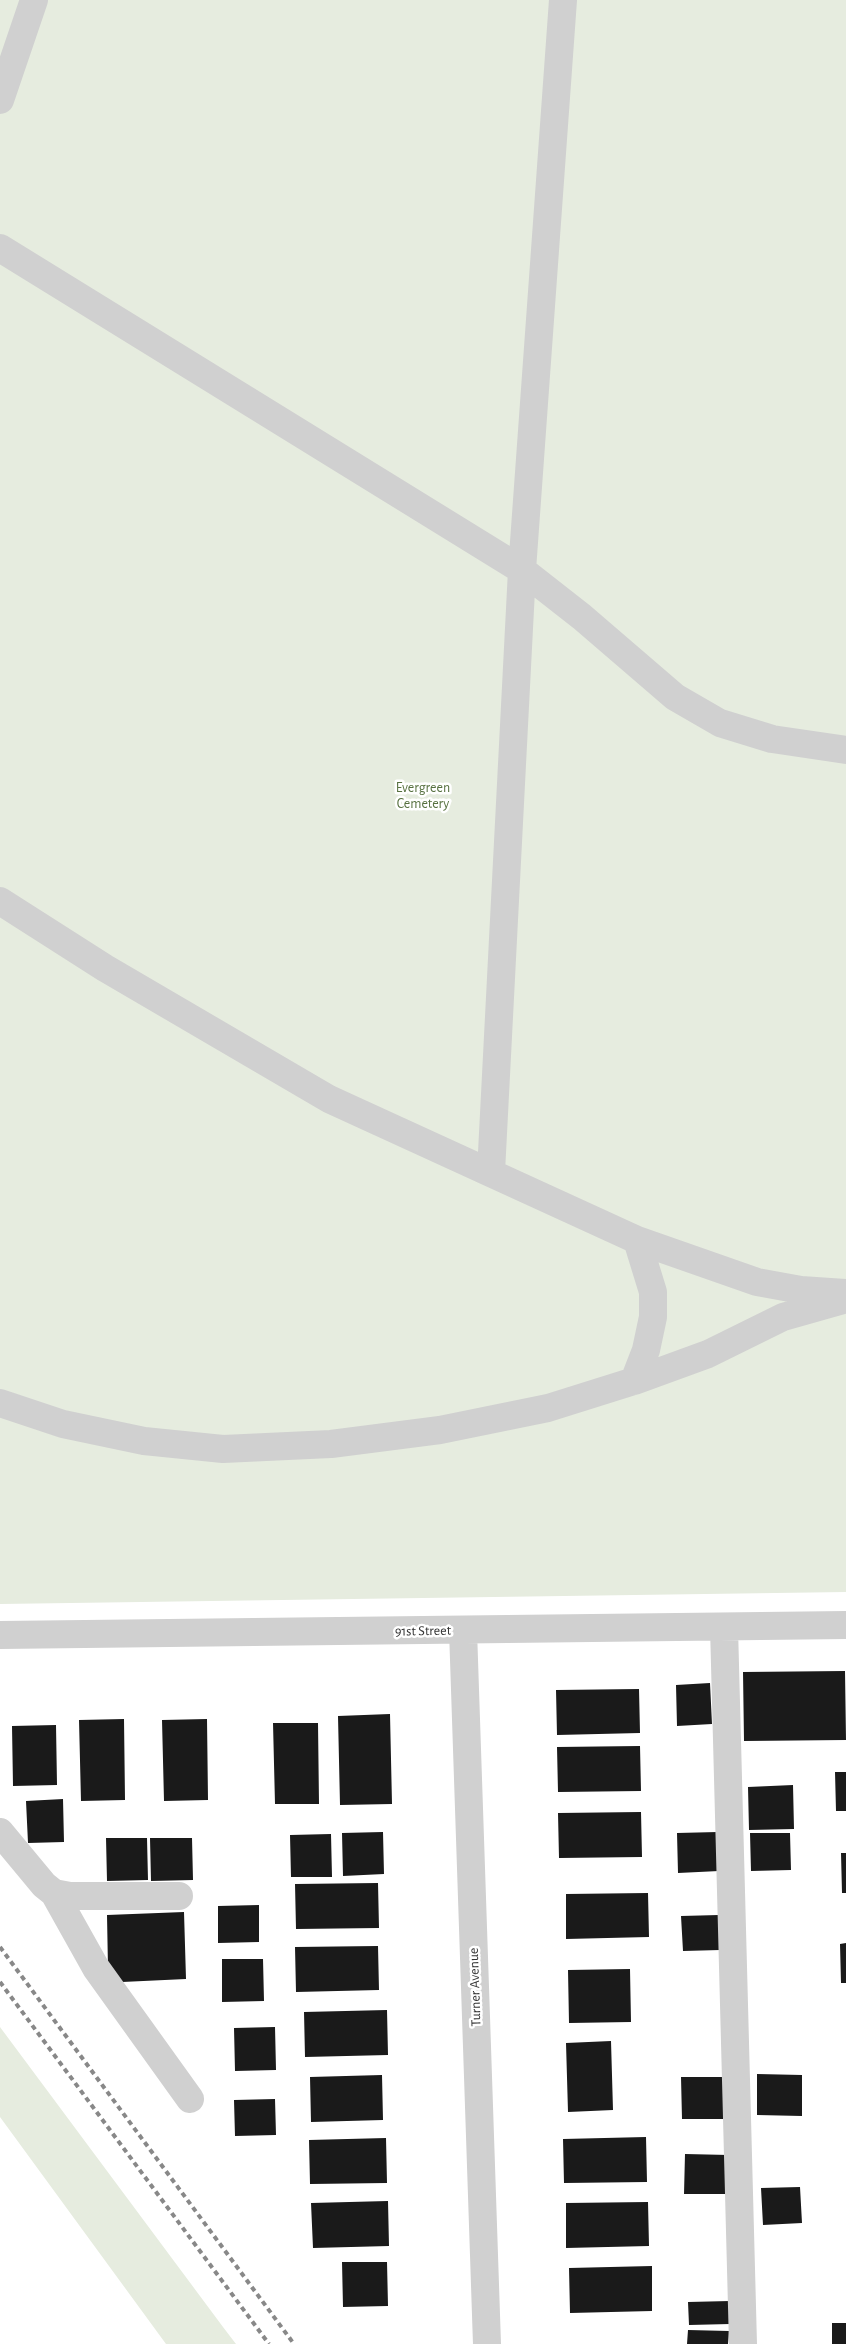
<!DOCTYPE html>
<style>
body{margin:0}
canvas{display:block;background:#fff}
</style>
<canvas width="846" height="2344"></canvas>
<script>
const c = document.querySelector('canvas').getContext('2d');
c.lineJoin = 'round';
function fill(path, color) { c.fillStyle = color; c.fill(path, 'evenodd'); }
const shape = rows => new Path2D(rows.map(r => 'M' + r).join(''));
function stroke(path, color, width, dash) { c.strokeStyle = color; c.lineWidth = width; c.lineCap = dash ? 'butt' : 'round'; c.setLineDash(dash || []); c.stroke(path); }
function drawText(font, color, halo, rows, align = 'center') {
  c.font = font + ' "Alegreya Sans",sans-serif'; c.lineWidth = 5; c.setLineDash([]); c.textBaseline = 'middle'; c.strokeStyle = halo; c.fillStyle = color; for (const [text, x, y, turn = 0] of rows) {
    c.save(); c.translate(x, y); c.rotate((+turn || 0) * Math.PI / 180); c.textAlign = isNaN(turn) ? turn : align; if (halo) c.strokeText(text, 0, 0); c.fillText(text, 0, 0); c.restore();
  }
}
fill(shape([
 [0,0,846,0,846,1592,0,1604],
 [0,2027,223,2327,236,2344,166,2344,0,2117]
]), '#e6ecdf');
fill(shape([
 [845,1671,846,1740,744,1741,743,1672],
 [710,1683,712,1724,677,1726,676,1685],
 [639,1689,640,1733,557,1735,556,1690],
 [390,1714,392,1804,340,1805,338,1716],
 [124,1719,125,1800,81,1801,79,1720],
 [207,1719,208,1800,164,1801,162,1720],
 [273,1723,318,1723,319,1804,275,1804],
 [56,1725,57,1785,13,1786,12,1726],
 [640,1746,641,1791,558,1792,557,1747],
 [835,1772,846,1772,846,1811,836,1811],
 [793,1785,794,1829,749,1830,748,1787],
 [63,1799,64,1842,28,1843,26,1801],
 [641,1812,642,1857,559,1858,558,1813],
 [383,1832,384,1874,343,1876,342,1833],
 [718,1832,719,1871,678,1873,677,1833],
 [750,1833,790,1833,791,1870,751,1871],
 [331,1834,332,1877,291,1877,290,1835],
 [106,1838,147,1838,148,1880,107,1881],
 [150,1838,192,1838,193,1880,151,1881],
 [841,1853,846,1853,846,1893,842,1893],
 [378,1883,379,1928,296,1929,295,1884],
 [648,1893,649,1937,566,1939,566,1894],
 [259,1905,259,1942,218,1943,218,1906],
 [184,1912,186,1979,122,1982,108,1969,107,1915],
 [719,1915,720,1950,683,1951,681,1916],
 [846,1943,846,1983,841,1983,840,1944],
 [378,1946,379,1990,296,1992,295,1947],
 [222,1959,263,1959,264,2001,222,2002],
 [630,1969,631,2022,569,2023,568,1970],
 [387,2010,388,2055,305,2057,304,2012],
 [275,2027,276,2070,235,2071,234,2028],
 [611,2041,613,2110,568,2112,566,2043],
 [757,2074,802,2075,802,2116,757,2115],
 [382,2075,383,2120,311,2122,310,2077],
 [681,2077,724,2077,725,2119,682,2119],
 [275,2099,276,2135,235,2136,234,2100],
 [646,2137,647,2182,564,2183,563,2139],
 [386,2138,387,2183,310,2184,309,2140],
 [685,2154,729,2155,728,2194,684,2194],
 [800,2187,802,2223,763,2225,761,2188],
 [388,2201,389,2246,313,2248,311,2203],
 [648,2202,649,2246,566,2248,566,2203],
 [342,2262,387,2262,388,2306,343,2307],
 [652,2266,652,2311,570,2313,569,2268],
 [730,2301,730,2324,689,2325,688,2302],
 [832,2323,846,2323,846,2344,832,2344],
 [688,2330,729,2331,728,2344,687,2344]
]), '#1a1a1a');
stroke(shape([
 [0,100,34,0],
 [0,248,522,570,582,617,675,697,720,723,772,739,846,750],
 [0,901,105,968,329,1099,637,1240,757,1282,801,1290,846,1293],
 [491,1172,522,570,563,0],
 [634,1381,646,1350,653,1317,653,1292,637,1240],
 [0,1403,63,1424,144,1441,223,1449,331,1444,440,1430,548,1408,634,1381,708,1354,783,1317,843,1300],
 [724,1627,743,2344],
 [463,1630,487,2344],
 [0,1635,846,1625],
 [0,1832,44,1885,54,1893,70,1896,179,1896],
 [54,1893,96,1968,190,2099]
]), '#d0d0d0', 28);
stroke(shape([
 [0,1947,294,2344],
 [0,1982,269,2344]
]), '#888', 4, [5, 4]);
drawText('14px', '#56703f', '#fff', [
 ["Evergreen",423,788],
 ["Cemetery",423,804]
]);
drawText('14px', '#333', '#fff', [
 ["91st Street",423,1631,-1],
 ["Turner Avenue",475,1987,-92]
]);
</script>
